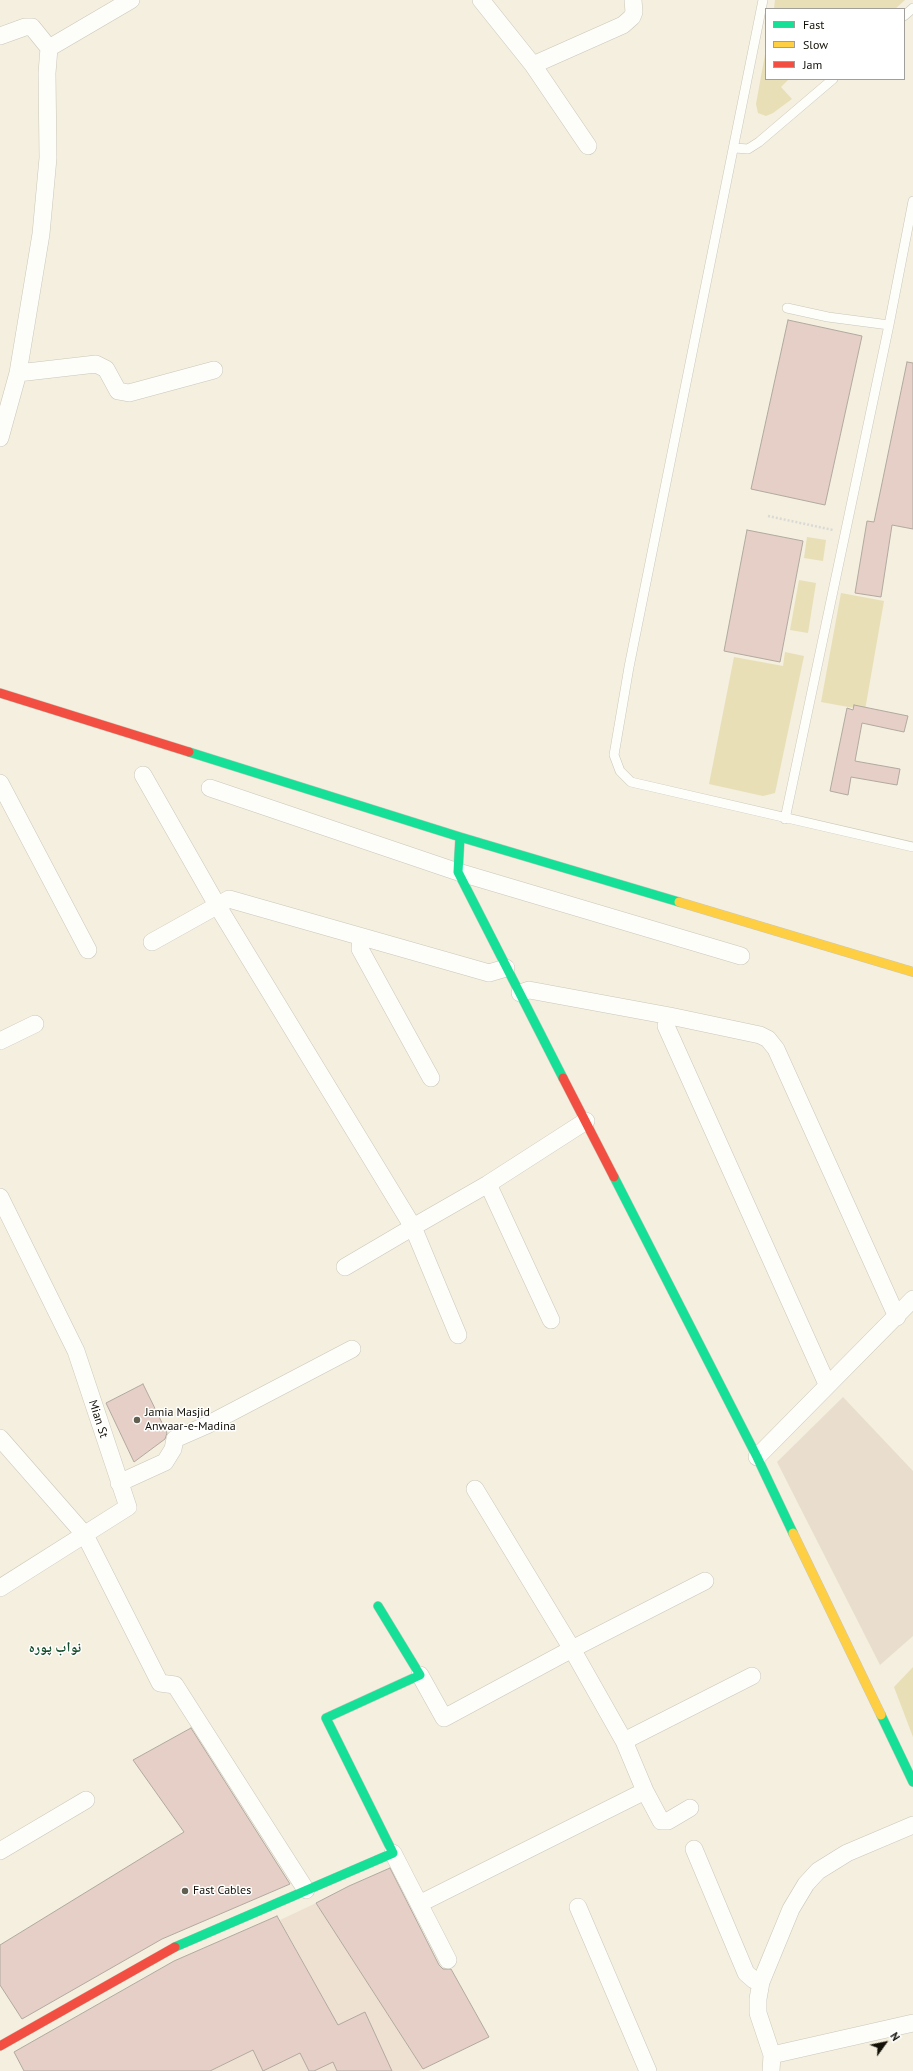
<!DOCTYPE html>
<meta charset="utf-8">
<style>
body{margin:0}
#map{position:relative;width:913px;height:2071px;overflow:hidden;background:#f4efde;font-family:"PT Sans",sans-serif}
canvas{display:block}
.legend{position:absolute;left:765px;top:8px;width:140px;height:72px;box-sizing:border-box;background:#fff;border:1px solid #a09f9b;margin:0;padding:5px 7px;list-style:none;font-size:12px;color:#121006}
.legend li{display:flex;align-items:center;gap:8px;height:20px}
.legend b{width:20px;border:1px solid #a09f9b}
.north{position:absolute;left:865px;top:2023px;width:40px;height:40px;-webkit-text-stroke:3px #fff;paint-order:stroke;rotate:57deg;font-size:11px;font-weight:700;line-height:16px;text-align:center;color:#121006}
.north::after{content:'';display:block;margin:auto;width:14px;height:18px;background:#121006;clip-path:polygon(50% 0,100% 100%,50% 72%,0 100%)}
</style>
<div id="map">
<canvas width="913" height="2071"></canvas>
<ul class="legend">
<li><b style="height:5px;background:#16e098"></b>Fast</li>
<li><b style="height:5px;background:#ffcf43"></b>Slow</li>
<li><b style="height:5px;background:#f24e42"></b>Jam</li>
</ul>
<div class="north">N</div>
</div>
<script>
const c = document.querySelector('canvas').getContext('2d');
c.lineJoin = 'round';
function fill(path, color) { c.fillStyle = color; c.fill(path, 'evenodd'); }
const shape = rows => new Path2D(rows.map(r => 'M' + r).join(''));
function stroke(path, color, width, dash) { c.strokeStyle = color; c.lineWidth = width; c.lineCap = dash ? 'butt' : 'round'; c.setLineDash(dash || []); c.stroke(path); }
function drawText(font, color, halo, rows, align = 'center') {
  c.font = font + ' "PT Sans","Noto Naskh Arabic",sans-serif'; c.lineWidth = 3; c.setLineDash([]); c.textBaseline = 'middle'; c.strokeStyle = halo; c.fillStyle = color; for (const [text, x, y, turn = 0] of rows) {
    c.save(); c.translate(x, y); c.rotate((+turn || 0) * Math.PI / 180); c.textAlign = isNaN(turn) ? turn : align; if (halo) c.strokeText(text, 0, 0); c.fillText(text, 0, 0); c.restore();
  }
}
fill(shape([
 [843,1397,913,1471,913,1636,880,1665,777,1462]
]), '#e9decd');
fill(shape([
 [316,1903,423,2069,419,2071,210,2071,331,2013,280,1920]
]), '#efe1d2');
fill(shape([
 [775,0,905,0,895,9,774,9],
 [766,49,766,79,789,79,781,87,792,99,773,113,766,116,758,113,756,104],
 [807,537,826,540,823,561,804,558],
 [799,580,816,583,808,633,790,630],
 [841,593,884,601,865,710,821,702],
 [785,652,804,656,775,793,763,796,709,784,734,657,783,666],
 [913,1667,913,1737,894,1687]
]), '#e8dfb7');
const building = shape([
 [788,320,862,336,825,505,751,489,788,320],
 [907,362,913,363,913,529,892,525,881,597,855,593,867,521,874,522,907,362],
 [747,530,803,541,780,662,724,651,747,530],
 [854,705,908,716,904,732,862,723,855,761,900,769,897,785,851,777,848,795,830,791,847,708,853,710,854,705],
 [143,1384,167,1433,165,1439,134,1462,106,1403,143,1384],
 [191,1728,290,1884,162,1939,22,2019,0,1985,0,1945,184,1832,133,1760,191,1728],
 [390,1868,439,1965,443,1969,451,1969,489,2037,423,2069,316,1903,349,1886,390,1868],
 [277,1916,338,2025,365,2012,392,2071,337,2071,333,2062,314,2071,309,2071,300,2053,263,2071,253,2050,210,2071,24,2071,14,2052,174,1961,277,1916]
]);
fill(building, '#e5cfc6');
stroke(building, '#b1a9a0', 1);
const lane = shape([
 [763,0,629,667,614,755,620,771,631,782,913,847],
 [904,16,913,8],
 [735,148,748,149,759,142,833,79],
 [787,308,828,317,889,325],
 [785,819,889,325,913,201]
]);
const street = shape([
 [481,0,533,65,588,146],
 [0,36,25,27,32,27,49,48,47,73,48,158,41,234,18,373,0,438],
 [49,48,131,0],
 [533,65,623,25,632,17,634,12,633,0],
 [18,373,96,364,106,369,118,391,129,393,214,370],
 [143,775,217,905,413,1227,345,1267],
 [0,783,88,950],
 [210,788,458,872,741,956],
 [361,937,360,949,431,1078],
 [152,942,229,899,489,973,506,968],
 [520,993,529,990,670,1016,760,1035,768,1039,776,1049,897,1317],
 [670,1016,666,1026,827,1384],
 [0,1041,35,1024],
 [488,1184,551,1320],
 [0,1197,76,1351,128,1507,0,1588],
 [458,1335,413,1227,488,1184,586,1121],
 [0,1438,85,1535,160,1683,175,1685,306,1890],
 [757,1457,913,1299],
 [119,1483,165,1462,173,1449,175,1439,207,1425,352,1349],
 [705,1581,572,1649,624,1741,752,1676],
 [420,1675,444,1718,572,1649,475,1489],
 [624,1741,645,1791,661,1821,668,1821,690,1808],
 [694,1849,746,1973,754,1980,761,1982,758,1999,758,2013,772,2055,771,2071],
 [0,1851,86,1800],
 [393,1853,448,1960],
 [419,1904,645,1791],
 [578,1907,648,2071],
 [761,1982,791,1909,806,1884,818,1871,847,1853,913,1825],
 [772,2055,913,2023]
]);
const fast = shape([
 [189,752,460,837,679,902],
 [460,837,458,872,563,1078],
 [614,1177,757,1457,793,1533],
 [881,1715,913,1782],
 [175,1947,393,1853,326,1718,420,1675,378,1606]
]);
const slow = shape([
 [679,902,913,972],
 [793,1533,881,1715]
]);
const jam = shape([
 [0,693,189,752],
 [563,1078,614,1177],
 [0,2046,175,1947]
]);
stroke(lane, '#cac7b9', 10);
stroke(street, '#cac7b9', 18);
stroke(fast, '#cac7b9', 10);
stroke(slow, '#cac7b9', 10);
stroke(jam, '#cac7b9', 10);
stroke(shape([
 [768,516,833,530]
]), '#dadad5', 2.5, [2, 2]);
stroke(lane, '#fdfdfa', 9);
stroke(street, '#fdfdfa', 17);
stroke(fast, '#16e098', 9);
stroke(slow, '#ffcf43', 9);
stroke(jam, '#f24e42', 9);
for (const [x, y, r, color] of [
 [137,1420,4,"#615e52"],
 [185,1891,4,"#615e52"]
]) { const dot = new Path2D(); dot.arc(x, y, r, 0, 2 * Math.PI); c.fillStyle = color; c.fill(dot); stroke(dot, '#fff', 1.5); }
drawText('12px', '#121006', '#fff', [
 ["Jamia Masjid",145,1413],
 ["Anwaar-e-Madina",145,1427],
 ["Fast Cables",193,1891]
], 'left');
drawText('12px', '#121006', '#fff', [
 ["Mian St",98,1419,72]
]);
drawText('bold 14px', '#144c2c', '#fff', [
 ["نواب پورہ",55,1648]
]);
</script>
